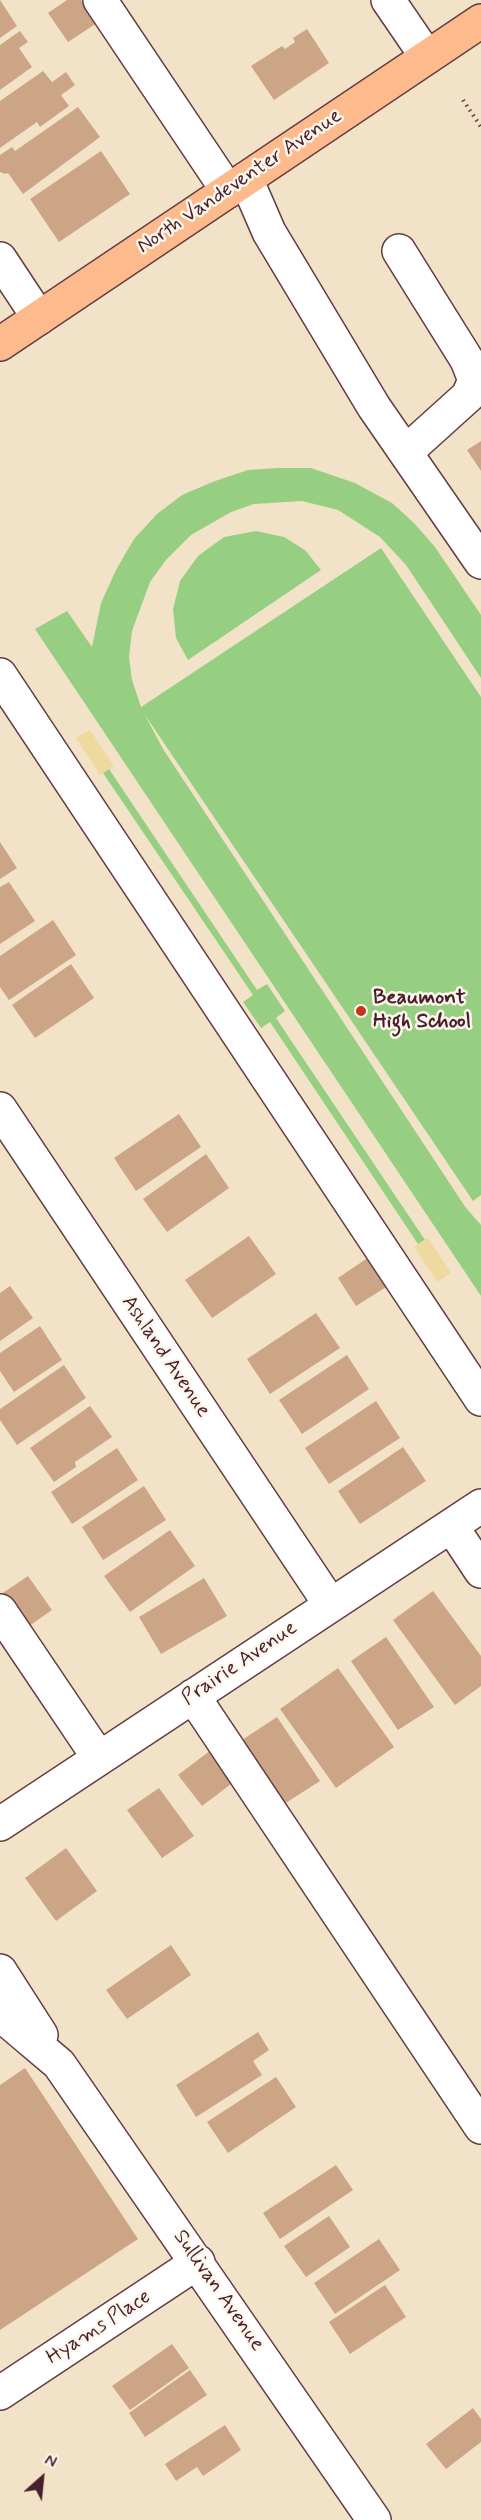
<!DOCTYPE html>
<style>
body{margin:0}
#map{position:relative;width:481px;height:2520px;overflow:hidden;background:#f2e3c8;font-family:Mynerve,sans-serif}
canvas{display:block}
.north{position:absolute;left:12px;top:2448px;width:60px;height:60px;-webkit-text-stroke:4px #fbf7ec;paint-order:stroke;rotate:27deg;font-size:16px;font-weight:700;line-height:24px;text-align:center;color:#4a1f2b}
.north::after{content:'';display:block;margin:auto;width:21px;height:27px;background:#4a1f2b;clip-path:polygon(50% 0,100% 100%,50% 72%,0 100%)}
</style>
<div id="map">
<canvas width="481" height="2520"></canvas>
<div class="north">N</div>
</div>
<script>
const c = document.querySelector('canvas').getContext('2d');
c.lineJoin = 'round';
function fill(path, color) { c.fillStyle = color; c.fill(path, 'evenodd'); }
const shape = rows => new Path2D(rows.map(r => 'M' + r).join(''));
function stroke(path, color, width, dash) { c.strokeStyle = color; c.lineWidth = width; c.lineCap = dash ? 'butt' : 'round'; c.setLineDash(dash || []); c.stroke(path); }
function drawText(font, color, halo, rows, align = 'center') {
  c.font = font + ' Mynerve,sans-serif'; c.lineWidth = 5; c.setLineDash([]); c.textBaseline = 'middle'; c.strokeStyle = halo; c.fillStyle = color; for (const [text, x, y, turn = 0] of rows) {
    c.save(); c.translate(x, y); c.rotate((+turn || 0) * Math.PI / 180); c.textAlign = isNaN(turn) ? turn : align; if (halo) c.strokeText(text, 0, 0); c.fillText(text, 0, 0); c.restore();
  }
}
fill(shape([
 [278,468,311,468,355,483,392,503,414,523,435,547,481,615,481,678,406,565,380,537,338,510,302,501,254,504,231,512,191,535,166,560,150,582,132,631,129,657,132,680,141,707,381,548,481,697,481,1195,473,1201,145,715,163,749,466,1208,481,1225,481,1296,35,629,67,611,92,647,101,603,116,570,134,539,157,514,182,495,215,481,248,470],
 [256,531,284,537,305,550,321,570,188,660,176,638,173,609,180,581,198,556,224,537],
 [109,769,257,990,267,984,285,1011,276,1018,425,1240,418,1244,270,1022,261,1028,243,1002,253,995,103,773]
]), '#97cf82');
fill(shape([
 [90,730,114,766,100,775,76,738],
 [428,1238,451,1273,437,1282,414,1247]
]), '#eeda9e');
fill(shape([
 [0,0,17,26,0,38],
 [67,0,81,0,97,23,68,42,48,13],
 [307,29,329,63,274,100,251,66,282,46,285,49,295,42,293,38],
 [20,31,28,42,19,48,32,67,0,90,0,45],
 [43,71,52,82,66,72,75,85,61,95,69,106,40,127,37,122,0,148,0,101],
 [78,107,100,137,23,194,8,173,5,174,0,172,0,155,12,147,15,151],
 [101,151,130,194,59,242,30,199],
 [481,441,481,471,467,450],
 [0,842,17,868,0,879],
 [9,882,35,921,0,944,0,887],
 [53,920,76,955,9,1000,0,987,0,956],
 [71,964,94,998,35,1038,12,1005],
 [179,1114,201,1147,136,1191,114,1158],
 [206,1154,229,1188,167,1232,143,1199],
 [249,1236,276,1274,212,1318,185,1280],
 [372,1255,391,1284,356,1306,338,1278],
 [10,1286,33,1318,0,1341,0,1293],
 [316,1313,340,1348,270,1394,247,1359],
 [40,1326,62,1360,14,1392,0,1371,0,1353],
 [347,1355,369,1389,302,1434,279,1400],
 [64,1365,86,1398,17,1445,0,1420,0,1409],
 [376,1401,400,1438,329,1484,305,1448],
 [90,1406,112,1437,75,1462,76,1467,54,1482,30,1448],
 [403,1447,426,1481,360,1524,338,1491],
 [117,1448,138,1480,72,1524,51,1492],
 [144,1486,166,1520,103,1560,82,1527],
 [170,1530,195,1566,130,1612,104,1576],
 [28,1576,52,1610,25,1629,0,1595],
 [204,1578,227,1616,161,1654,139,1617],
 [433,1591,481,1656,481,1686,455,1705,393,1620],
 [386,1637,434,1707,398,1730,351,1661],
 [338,1668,394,1747,336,1788,280,1709],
 [277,1717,320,1781,281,1806,239,1742],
 [215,1747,239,1778,202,1806,178,1775],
 [159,1788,194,1836,162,1858,127,1810],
 [66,1848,97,1891,56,1921,25,1878],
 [171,1945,191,1975,127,2019,106,1990],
 [258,2032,269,2050,253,2061,262,2075,196,2117,176,2085],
 [25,2068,138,2239,0,2330,0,2085],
 [276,2077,296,2107,228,2153,207,2122],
 [336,2165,353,2190,280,2239,263,2213],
 [329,2216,350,2247,306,2277,284,2246],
 [379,2239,400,2270,335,2314,314,2283],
 [385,2285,406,2317,350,2354,329,2322],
 [172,2344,189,2368,130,2410,112,2386],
 [190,2370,207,2395,145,2437,129,2413],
 [473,2408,481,2419,481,2442,446,2469,426,2444],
 [225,2425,241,2450,203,2476,197,2467,176,2481,165,2464]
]), '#cca587');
const minor = shape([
 [100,0,228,191],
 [388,0,427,57],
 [246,179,269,232,374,407,481,562],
 [399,251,467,360,475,380,468,396,406,452],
 [0,259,39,318],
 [0,675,481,1399],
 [0,1109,330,1604],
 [452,1527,481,1571],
 [0,1611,99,1758],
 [193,1696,481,2127],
 [0,1824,481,1506],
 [0,1971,41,2035],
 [0,2014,59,2064,374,2520],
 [0,2393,198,2262]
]);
const major = shape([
 [0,344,481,21]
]);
stroke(minor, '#633c43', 36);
stroke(major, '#633c43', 36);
stroke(shape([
 [463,100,481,127]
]), '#633c43', 4, [1.5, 4.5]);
stroke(minor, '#fff', 33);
stroke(major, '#fcba8d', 33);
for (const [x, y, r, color] of [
 [361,1011,6,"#c8321e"]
]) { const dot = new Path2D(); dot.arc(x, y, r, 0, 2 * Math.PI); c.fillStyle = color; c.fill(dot); stroke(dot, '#fbf7ec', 2); }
drawText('21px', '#4a1f2b', '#fbf7ec', [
 ["North Vandeventer Avenue",240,182,-34],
 ["Ashland Avenue",165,1357,56],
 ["Prairie Avenue",240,1664,-34],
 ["Sullivan Avenue",218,2291,55],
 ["Hyams Place",99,2328,-33]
]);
drawText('bold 21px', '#4a1f2b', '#fbf7ec', [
 ["Beaumont",373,999],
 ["High School",373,1023]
], 'left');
</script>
